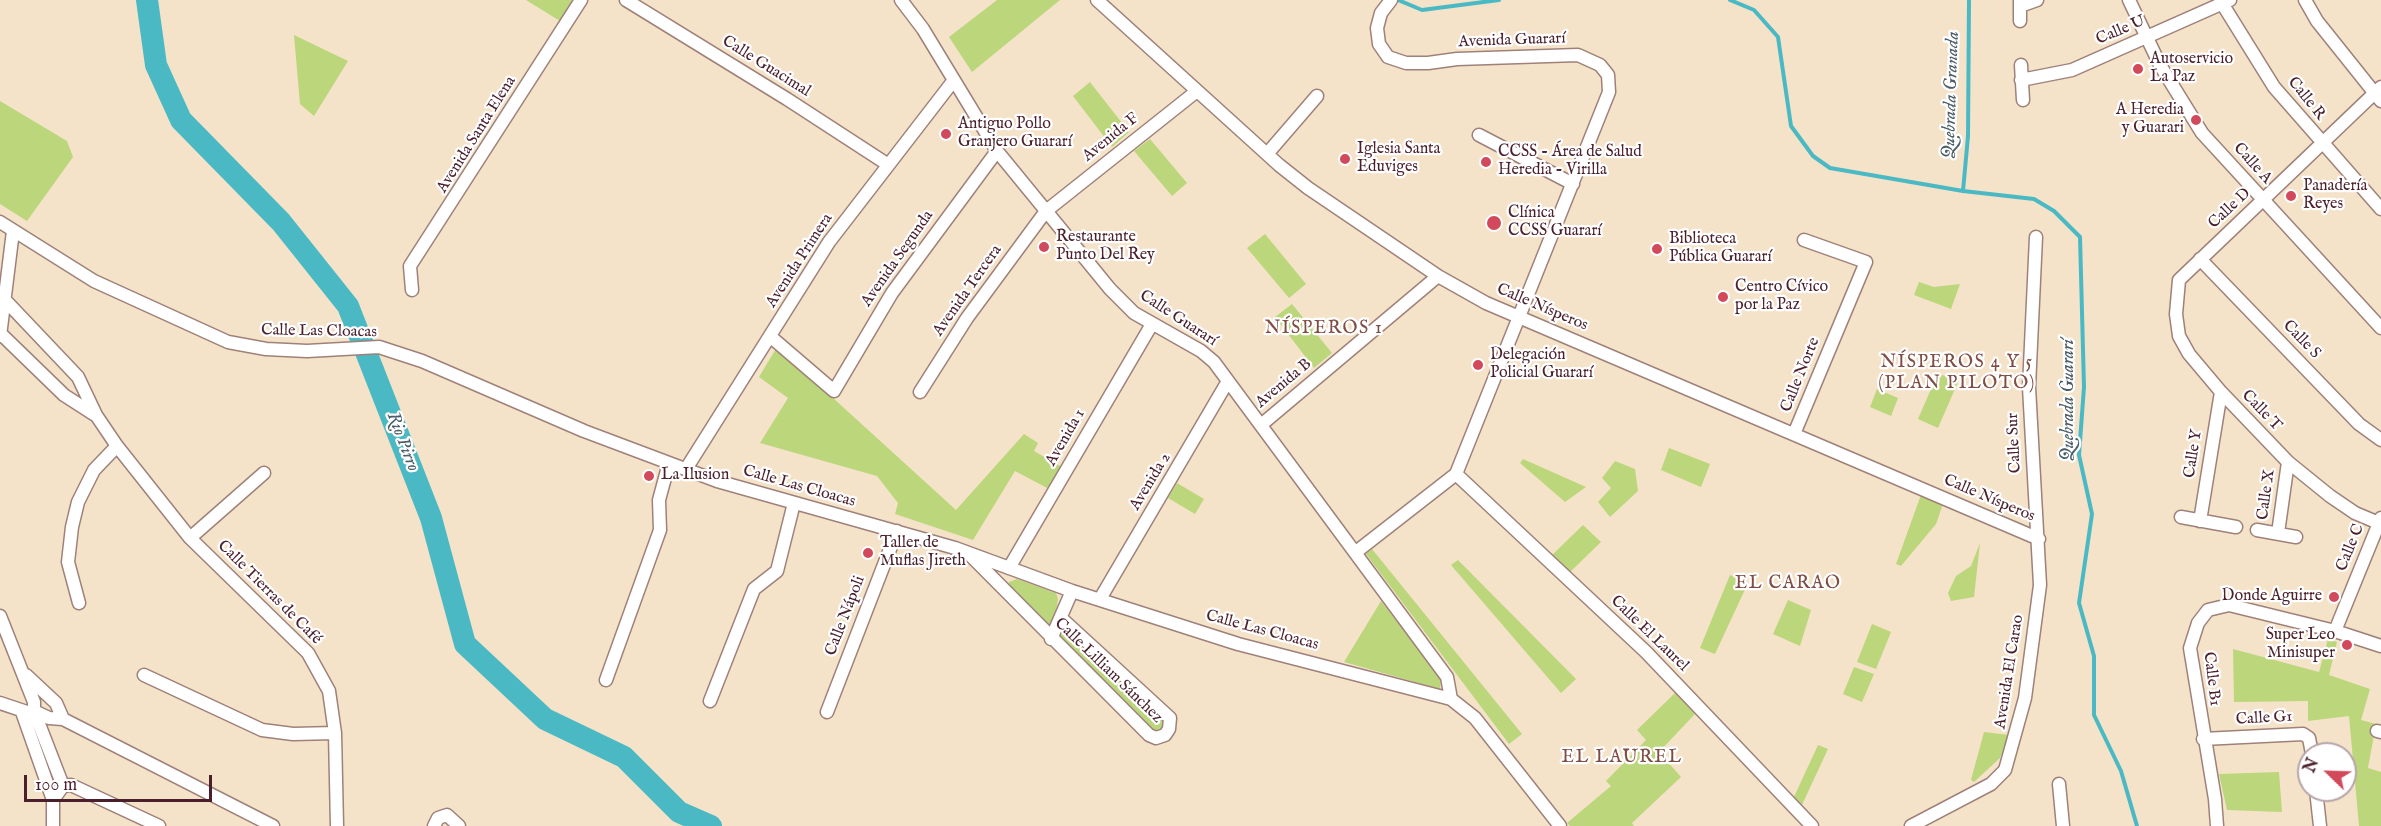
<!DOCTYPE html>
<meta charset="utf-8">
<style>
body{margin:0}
#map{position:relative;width:2381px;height:826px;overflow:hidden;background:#f4e3c9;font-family:"IM FELL English",serif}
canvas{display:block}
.north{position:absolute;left:2297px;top:742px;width:60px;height:60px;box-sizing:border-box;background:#fff;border:2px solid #b7a5aa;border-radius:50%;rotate:293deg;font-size:16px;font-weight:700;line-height:24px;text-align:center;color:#4a1f2b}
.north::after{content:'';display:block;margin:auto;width:21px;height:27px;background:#d1495b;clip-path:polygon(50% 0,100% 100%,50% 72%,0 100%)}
.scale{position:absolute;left:24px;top:775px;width:188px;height:27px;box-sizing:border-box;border:3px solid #4a1f2b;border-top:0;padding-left:8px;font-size:18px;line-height:21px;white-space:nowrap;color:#4a1f2b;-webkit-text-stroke:4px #fff;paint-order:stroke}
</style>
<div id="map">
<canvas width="2381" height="826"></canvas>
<div class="north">N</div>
<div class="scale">100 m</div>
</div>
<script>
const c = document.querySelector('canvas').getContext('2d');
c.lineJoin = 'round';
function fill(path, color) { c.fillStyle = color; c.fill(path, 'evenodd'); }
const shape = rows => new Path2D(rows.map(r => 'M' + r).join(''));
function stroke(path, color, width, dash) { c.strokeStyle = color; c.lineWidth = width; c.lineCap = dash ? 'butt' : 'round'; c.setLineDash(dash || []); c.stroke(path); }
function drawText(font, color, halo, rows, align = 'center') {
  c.font = font + ' "IM FELL English",serif'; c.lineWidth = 4.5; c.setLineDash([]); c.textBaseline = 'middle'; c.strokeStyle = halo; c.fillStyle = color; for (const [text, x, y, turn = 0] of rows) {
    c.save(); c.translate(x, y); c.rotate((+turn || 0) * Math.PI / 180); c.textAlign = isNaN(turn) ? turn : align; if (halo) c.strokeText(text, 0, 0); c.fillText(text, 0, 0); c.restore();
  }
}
fill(shape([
 [526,0,572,0,560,21],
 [997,0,1060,0,972,72,949,37],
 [294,35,348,61,314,116,300,104],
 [1090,82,1129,132,1112,147,1073,96],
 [0,101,67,141,73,157,27,221,0,204],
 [1150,139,1187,183,1172,196,1134,151],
 [1265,234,1306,284,1289,298,1247,248],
 [1919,282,1934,287,1960,284,1951,309,1914,295],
 [1292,304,1332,353,1314,368,1275,317],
 [777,347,956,510,1024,434,1038,443,1034,451,1062,467,1049,489,1015,471,973,540,895,514,898,503,877,476,760,443,788,398,759,377],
 [1938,373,1958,382,1938,428,1918,419],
 [1877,389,1898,398,1891,416,1870,407],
 [1669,448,1710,464,1701,487,1661,470],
 [1523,459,1586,487,1565,502,1520,463],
 [1615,461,1635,469,1638,491,1610,517,1598,502,1611,488,1602,478],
 [1177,483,1204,499,1195,514,1168,498],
 [1922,492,1944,501,1936,524,1901,566,1896,564],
 [1583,525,1601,542,1569,573,1551,556],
 [1980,543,1974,597,1951,601,1948,593,1956,576,1971,566],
 [1372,549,1522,734,1509,744,1366,554],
 [1458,560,1576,679,1561,693,1451,565],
 [1730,575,1748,583,1715,654,1700,648],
 [1017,579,1056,593,1058,599,1056,612,1048,628,1007,587,1009,582],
 [1788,600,1811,610,1800,646,1773,634],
 [1381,601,1441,678,1440,689,1344,662],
 [1872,624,1891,632,1876,669,1857,662],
 [1065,626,1165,719,1166,729,1158,733,1153,731,1056,637],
 [2328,639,2337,642,2329,675,2370,689,2361,720,2376,724,2368,768,2381,772,2381,826,2359,826,2349,716,2308,721,2308,701,2234,702,2233,649,2319,672],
 [1854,667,1874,674,1862,702,1843,694],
 [1676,692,1695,714,1659,752,1681,777,1632,823,1634,826,1570,826,1567,823,1611,786,1606,781,1646,740,1637,730],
 [1984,732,2009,735,2000,758,1974,782,1971,780],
 [1818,745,1828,749,1801,807,1793,799],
 [2279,772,2282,812,2227,810,2219,774]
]), '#bcd67b');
stroke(shape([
 [1398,0,1422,10,1499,0],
 [1730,0,1754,10,1778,37,1791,126,1813,156,1830,168,1963,191,2034,199,2054,211,2080,237,2084,387,2079,455,2092,514,2079,603,2094,656,2094,715,2121,771,2137,826],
 [1963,191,1968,136,1969,0]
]), '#4bb9c4', 4);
stroke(shape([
 [147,0,156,65,181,120,281,222,348,306,431,518,465,644,545,719,624,757,679,812,711,826]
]), '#4bb9c4', 22);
const street = shape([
 [626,0,787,99,887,164],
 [901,0,923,29,997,151,1110,289,1134,313,1201,351,1214,362,1447,677,1451,699],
 [1097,0,1279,165,1308,188,1438,276,1486,303,2039,539],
 [2020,0,2020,21],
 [2129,0,2160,65,2202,133,2381,328],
 [2220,0,2274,87,2381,209],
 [2305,0,2317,21,2381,101],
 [2020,6,2037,0],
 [2021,65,2023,100],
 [2021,80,2072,70,2230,0],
 [2381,87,2179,280,2176,314,2179,336,2189,354,2221,392,2288,462,2330,496,2355,513,2381,524],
 [1479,135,1573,184],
 [1267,154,1317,96],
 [0,222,94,281,228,342,266,349,307,351,379,347,422,361,584,431,717,481,955,548,1072,591,1238,644,1451,699,1475,718,1560,826],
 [2200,259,2359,424,2381,440],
 [412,290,410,266,581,0],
 [4,299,78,377,96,415,117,446,190,538,308,653,329,691,335,733,337,826],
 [0,333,64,395,95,415],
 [0,336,13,231],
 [771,337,834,391,892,293,997,151],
 [920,392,967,318,1046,211,1197,91],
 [1261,425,1438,276],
 [1794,434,1866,262,1804,240],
 [686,469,829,242,954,80],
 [1456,474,1646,652,1812,826],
 [2181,517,2236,527],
 [2200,521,2221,392],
 [2257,530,2296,537],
 [2278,533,2288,462],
 [190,538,264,473],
 [1356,552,1456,474,1609,92,1608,75,1600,65,1578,55,1457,59,1428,63,1406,63,1388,57,1379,44,1377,28,1381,13,1391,0],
 [969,554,1149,735,1156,738,1165,735,1169,729,1170,718,1061,618],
 [1009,568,1152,324],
 [1100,599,1228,381],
 [79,603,68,562,72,527,78,502,94,470,117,446],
 [0,616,34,702,34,711,63,786],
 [2335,631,2381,518],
 [1051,639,1072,591],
 [26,675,56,703,63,719],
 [144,675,262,730,293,734,335,733],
 [606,680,660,530,659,500,669,463],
 [710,701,754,589,777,571,794,503],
 [0,703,30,713],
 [34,711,49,718,63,719,273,826],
 [22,712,53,800],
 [827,712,897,531],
 [2377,731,2381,732],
 [2203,739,2303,734,2309,738,2312,754],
 [2059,784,2063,826],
 [2316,790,2320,826],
 [53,826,53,800,63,786,71,785,159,826],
 [434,826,438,818,447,815,459,826],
 [1911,826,1991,784,2005,770,2025,698,2040,585,2029,387,2036,237],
 [2217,826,2215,799,2190,648,2198,623,2208,610,2229,605,2335,631,2381,646]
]);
stroke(street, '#9f817a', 15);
stroke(street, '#fff', 12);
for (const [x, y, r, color] of [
 [2138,69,6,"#d1495b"],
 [2196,120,6,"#d1495b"],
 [946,134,6,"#d1495b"],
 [1345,159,6,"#d1495b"],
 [1486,162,6,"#d1495b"],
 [2291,196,6,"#d1495b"],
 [1494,223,8,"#d1495b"],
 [1044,247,6,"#d1495b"],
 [1657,249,6,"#d1495b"],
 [1723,297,6,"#d1495b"],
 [1478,365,6,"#d1495b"],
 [649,476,6,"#d1495b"],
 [868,553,6,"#d1495b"],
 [2334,597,6,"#d1495b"],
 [2347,645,6,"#d1495b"]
]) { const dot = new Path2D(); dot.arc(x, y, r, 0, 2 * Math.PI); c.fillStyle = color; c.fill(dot); stroke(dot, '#fff', 2); }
drawText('16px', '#4a1f2b', '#fff', [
 ["Calle U",2121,31,-23],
 ["Avenida Guararí",1512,41,-2],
 ["Calle Guacimal",766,67,32],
 ["Calle R",2306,99,51],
 ["Avenida Santa Elena",477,135,-58],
 ["Avenida F",1111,138,-39],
 ["Calle A",2252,164,48],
 ["Calle D",2230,209,-43],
 ["Avenida Segunda",898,259,-55],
 ["Avenida Primera",800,261,-57],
 ["Avenida Tercera",968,291,-55],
 ["Calle Nísperos",1542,308,23],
 ["Calle Guararí",1178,319,33],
 ["Calle Las Cloacas",319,332,1],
 ["Calle S",2301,340,46],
 ["Calle Norte",1801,375,-68],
 ["Avenida B",1284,384,-40],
 ["Calle T",2261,411,46],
 ["Avenida 1",1066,438,-60],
 ["Calle Sur",2015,443,-93],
 ["Calle Y",2194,454,-81],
 ["Avenida 2",1151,482,-59],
 ["Calle Las Cloacas",799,487,16],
 ["Calle X",2267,495,-82],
 ["Calle Nísperos",1989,499,23],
 ["Calle C",2351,548,-68],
 ["Calle Tierras de Café",269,593,45],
 ["Calle Nápoli",846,616,-69],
 ["Calle Las Cloacas",1262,631,15],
 ["Calle El Laurel",1649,634,44],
 ["Calle Lilliam Sánchez",1108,671,44],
 ["Avenida El Carao",2010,672,-81],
 ["Calle B1",2211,679,83],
 ["Calle G1",2264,719,-3]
]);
drawText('16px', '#4a1f2b', '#fff', [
 ["Autoservicio",2150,60],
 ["La Paz",2150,78],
 ["A Heredia",2184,111,"right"],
 ["y Guarari",2184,129,"right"],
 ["Antiguo Pollo",958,125],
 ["Granjero Guararí",958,143],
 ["Iglesia Santa",1357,150],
 ["Eduviges",1357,168],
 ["CCSS - Área de Salud",1498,153],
 ["Heredia - Virilla",1498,171],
 ["Panadería",2303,187],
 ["Reyes",2303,205],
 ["Clínica",1508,214],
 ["CCSS Guararí",1508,232],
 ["Restaurante",1056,238],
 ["Punto Del Rey",1056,256],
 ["Biblioteca",1669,240],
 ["Pública Guararí",1669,258],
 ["Centro Cívico",1735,288],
 ["por la Paz",1735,306],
 ["Delegación",1490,356],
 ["Policial Guararí",1490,374],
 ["La Ilusion",661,476],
 ["Taller de",880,544],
 ["Muflas Jireth",880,562],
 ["Donde Aguirre",2322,597,"right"],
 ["Super Leo",2335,636,"right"],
 ["Minisuper",2335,654,"right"]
], 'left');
drawText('italic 18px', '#4a5d68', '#fff', [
 ["Quebrada Granada",1952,95,-88],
 ["Quebrada Guararí",2069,400,-90],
 ["Rio Pirro",402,442,69]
]);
c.letterSpacing = '1.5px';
drawText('18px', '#804d44', '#fff', [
 ["NÍSPEROS 1",1324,329],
 ["NÍSPEROS 4 Y 5",1957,363],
 ["(PLAN PILOTO)",1957,384],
 ["EL CARAO",1788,584],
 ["EL LAUREL",1622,758]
]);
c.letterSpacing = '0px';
</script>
